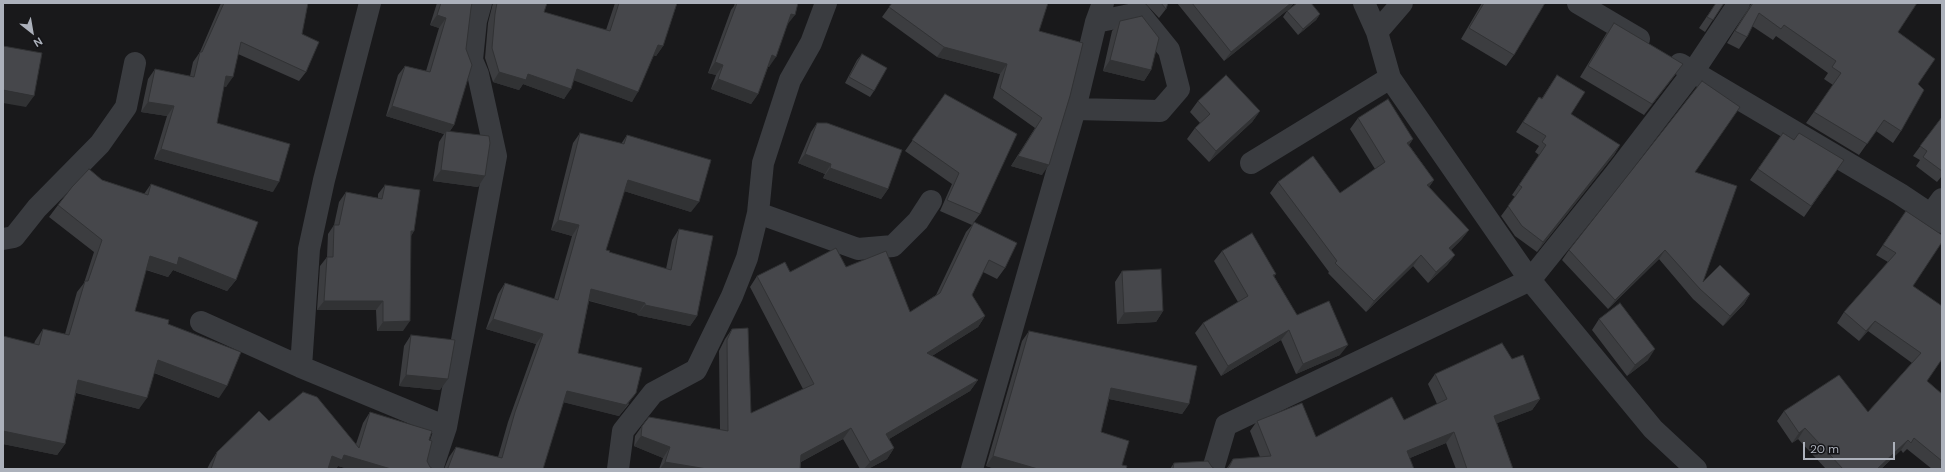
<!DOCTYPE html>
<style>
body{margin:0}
#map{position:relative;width:1945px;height:472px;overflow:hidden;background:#19191b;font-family:"DM Sans",sans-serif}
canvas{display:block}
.frame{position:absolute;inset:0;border:4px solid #acb1bb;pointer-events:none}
.north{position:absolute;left:12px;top:12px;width:40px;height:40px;-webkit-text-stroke:3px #141417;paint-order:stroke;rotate:149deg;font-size:11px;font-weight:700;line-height:16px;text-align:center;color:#acb1bb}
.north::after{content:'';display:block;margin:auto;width:14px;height:18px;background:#acb1bb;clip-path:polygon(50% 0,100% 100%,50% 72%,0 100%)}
.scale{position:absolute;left:1803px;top:442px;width:92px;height:18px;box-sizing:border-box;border:2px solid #acb1bb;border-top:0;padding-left:5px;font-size:12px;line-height:14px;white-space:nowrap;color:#acb1bb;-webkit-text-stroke:3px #141417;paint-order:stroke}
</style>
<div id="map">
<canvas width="1945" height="472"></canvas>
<div class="frame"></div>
<div class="north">N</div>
<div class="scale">20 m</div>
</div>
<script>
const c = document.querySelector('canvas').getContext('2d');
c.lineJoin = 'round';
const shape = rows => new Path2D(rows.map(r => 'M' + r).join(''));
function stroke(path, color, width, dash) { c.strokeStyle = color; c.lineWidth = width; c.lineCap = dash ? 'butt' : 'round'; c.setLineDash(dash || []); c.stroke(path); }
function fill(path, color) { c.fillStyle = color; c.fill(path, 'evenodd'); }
stroke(shape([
 [1364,3,1377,32,1390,78,1530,280,1653,429,1696,469],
 [1578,3,1639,39],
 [1377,32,1402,3],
 [1680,64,1900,194,1942,222],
 [1075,109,1160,111,1179,89,1169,50,1139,13,1096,22],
 [1251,163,1390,78],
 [758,213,858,249,893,246,918,221,931,201],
 [1931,214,1942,199],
 [3,239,14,237,37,208,100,144,126,107,135,63],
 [201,322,301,367,446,427],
 [301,367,309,249,324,180,370,3],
 [432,469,446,427,496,156,478,74,472,60,476,21,481,3],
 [618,469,623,431,653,393,696,370,732,296,747,258,758,213,763,163,790,80,811,43,826,3],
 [972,469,1075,109,1096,22,1103,3],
 [1213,469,1226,425,1530,280,1615,174,1693,72,1739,3]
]), '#3a3c40', 22);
fill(shape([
 [221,3,308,3,302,34,306,72,299,81,238,54,226,87,224,86,217,123,273,192,154,159,167,116,141,112,148,79,155,69,190,76,193,62,200,52],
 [437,3,472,3,471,8,454,125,450,131,485,176,478,187,433,181,439,142,444,134,386,116,398,75,405,66,426,71,439,28,430,25],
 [493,3,547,3,544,12,606,30,615,3,677,3,663,46,656,56,653,55,632,102,574,80,564,99,523,84,519,90,493,82,485,58,488,23],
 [735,3,798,3,787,25,769,67,768,67,758,94,751,104,711,89,716,75,708,73,731,10,734,6],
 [892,3,1039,31,1083,43,1042,175,1011,166,1035,128,993,98,1000,74,937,57,882,17],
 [1145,3,1168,3,1166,9,1159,18],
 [1177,3,1294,3,1290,8,1224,61],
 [1482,3,1545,3,1514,55,1506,66,1461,39],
 [1716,3,1724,3,1705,32,1699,28],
 [1751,3,1917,3,1898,32,1918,84,1901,131,1893,143,1876,131,1859,155,1806,123,1833,85,1824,79,1828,73,1776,36,1773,40,1752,26,1747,37,1739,49,1727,43,1751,4],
 [1287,11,1320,14,1316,20,1298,35,1283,17],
 [1120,21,1151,70,1144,81,1103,71,1112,31],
 [1614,23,1675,75,1644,115,1580,77,1606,34],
 [862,54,874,91,870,97,845,83,857,60],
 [1557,75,1571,114,1620,145,1614,155,1537,252,1515,236,1501,216,1515,197,1512,195,1539,155,1535,152,1539,146,1516,132,1539,97,1542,98],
 [945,94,980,214,974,222,1005,268,997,279,983,272,972,295,985,316,978,327,932,356,978,380,970,391,889,439,894,448,887,459,868,469,860,469,843,439,801,462,800,469,659,469,663,458,634,446,635,436,642,426,720,429,719,351,725,339,732,329,751,413,803,389,750,287,757,276,790,272,846,267,910,312,936,295,966,232,972,225,940,211,952,184,905,151],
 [1198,101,1260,111,1252,122,1209,162,1187,139,1195,128,1200,123,1190,112],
 [1942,117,1942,176,1937,182,1916,166,1920,160,1913,156],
 [1358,118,1413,139,1409,145,1434,180,1429,187,1469,230,1461,240,1451,250,1455,255,1447,265,1428,283,1413,266,1366,312,1328,273,1329,272,1270,193,1278,182,1340,193,1375,169,1350,129],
 [817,123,888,189,881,199,823,178,825,174,798,163,811,132],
 [580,133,621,144,627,135,691,212,624,191,606,250,609,252,666,269,672,240,679,229,697,316,690,326,637,315,638,314,589,301,578,353,629,404,619,416,563,402,543,469,444,469,449,457,456,447,498,457,508,422,536,344,486,329,498,294,505,283,554,299,572,236,551,230,573,143],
 [1783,133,1794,140,1844,160,1804,217,1750,180],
 [1695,172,1703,282,1750,294,1744,304,1723,326,1693,299,1659,259,1608,309,1562,260,1569,250],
 [102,180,144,194,151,184,236,280,227,291,173,270,168,277,146,270,135,311,168,324,219,398,154,373,139,409,76,393,65,444,57,455,3,444,3,336,34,344,35,341,43,329,65,334,77,292,84,283,94,252,49,217,58,205],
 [385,185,414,231,411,236,403,331,377,331,376,310,317,310,320,266,327,257,328,234,334,225,339,202,346,192,378,198,378,194],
 [1906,211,1913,286,1927,381,1942,394,1942,469,1932,469,1907,449,1903,453,1901,450,1881,469,1826,469,1798,439,1792,443,1777,421,1784,411,1868,412,1912,363,1868,331,1859,341,1837,323,1844,312,1888,262,1876,255],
 [1222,251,1276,274,1274,276,1297,315,1340,355,1296,374,1281,340,1221,376,1195,333,1203,323,1238,302,1214,261],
 [1122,271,1163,311,1156,322,1117,324,1115,282],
 [1599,319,1648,360,1627,376,1592,330],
 [1029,331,1189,404,1182,414,1109,399,1101,432,1122,465,1126,469,996,469,986,466,1022,341],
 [411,335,440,390,399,386,404,346],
 [1512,359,1540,399,1532,410,1497,423,1513,469,1456,469,1446,443,1410,458,1227,468,1233,459,1260,457,1250,431,1257,421,1316,437,1404,420,1437,404,1428,384,1435,374],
 [370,412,429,440,427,461,430,467,433,469,349,469,338,466,336,469,331,469,328,468,328,469,207,469,210,463,217,452,269,421,356,444,363,423],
 [1174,463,1212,467,1215,469,1170,469]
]), '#3c3d40');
fill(shape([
 [1291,3,1294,3,1290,8,1224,61,1231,52],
 [791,14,795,15,787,25],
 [1320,14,1316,20,1298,35,1303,29],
 [437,15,446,18,439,28,430,25],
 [658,45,663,46,656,56,651,54],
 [944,47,1007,64,1000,74,937,57],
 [772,55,776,57,769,67,765,66],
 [1110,60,1151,70,1144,81,1103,71],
 [715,62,723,65,716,75,708,73],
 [1683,64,1675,75,1644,115,1652,104],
 [577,69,638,92,632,102,570,79],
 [499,72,528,74,571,89,564,99,523,84,519,90,493,82],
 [226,76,233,77,226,87,219,85],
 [718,79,758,94,751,104,711,89],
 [3,90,34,96,26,107,3,103],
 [148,102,174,106,167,116,141,112],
 [392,106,454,125,447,135,446,131,444,134,386,116],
 [1260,111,1252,122,1209,162,1216,151],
 [1413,139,1405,150,1407,143],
 [1620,145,1614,155,1537,252,1543,242],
 [161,149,279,182,273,192,154,159],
 [805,154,831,164,825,174,798,163],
 [1018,156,1049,165,1042,175,1011,166],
 [830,168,888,189,881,199,823,178],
 [441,170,485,176,478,187,433,181],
 [628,180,699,202,691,212,621,190],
 [1434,180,1426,191,1427,185],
 [558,220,579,225,572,236,551,230],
 [1469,230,1461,240,1441,259,1449,248],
 [411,231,414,231,407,241],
 [1665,250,1659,259,1608,309,1615,300],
 [1421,255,1413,266,1366,312,1374,301],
 [1455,255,1447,265,1428,283,1436,272],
 [150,256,179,257,236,280,227,291,173,270,168,277,142,268],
 [591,289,645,303,638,314,584,299],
 [1750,294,1744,304,1723,326,1730,316],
 [324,301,383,301,376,310,317,310],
 [645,305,697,316,690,326,637,315],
 [1163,311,1156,322,1117,324,1124,313],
 [985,316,978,327,919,364,927,353],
 [493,319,543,334,536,344,486,329],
 [410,321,403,331,377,331,383,322],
 [1875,321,1868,331,1859,341,1866,331],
 [1289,330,1281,340,1221,376,1228,366],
 [1348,345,1340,355,1296,374,1303,364],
 [1655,349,1648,360,1627,376,1635,365],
 [158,360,227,386,219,398,150,371],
 [406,375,448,379,440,390,399,386],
 [78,380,147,398,139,409,70,391],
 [978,380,970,391,879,445,886,434],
 [1111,388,1189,404,1182,414,1104,398],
 [567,391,636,393,619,416,559,401],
 [1540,399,1532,410,1487,427,1494,416],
 [851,428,843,439,793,466,801,455],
 [1805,428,1798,439,1792,443,1799,433],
 [3,431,65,444,57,455,3,444],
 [1454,432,1446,443,1400,462,1407,451],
 [641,436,670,447,663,458,634,446],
 [1908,440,1901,450,1881,469,1877,469],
 [894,448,887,459,868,469,864,469,870,462],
 [344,455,391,469,349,469,338,466,336,469,331,469,325,467,332,456],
 [993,456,1038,469,996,469,986,466],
 [665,462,707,469,660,469]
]), '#313234');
const building = shape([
 [224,3,308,3,302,34,319,42,306,72,241,42,233,77,226,76,217,123,290,144,279,182,161,149,174,106,148,102,155,69,194,77,200,52,202,52,224,3],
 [441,3,472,3,471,8,466,49,472,65,454,125,392,106,405,66,430,72,446,18,437,15,441,3],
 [497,3,547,3,544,12,610,31,619,3,677,3,663,46,658,45,638,92,577,69,571,89,528,74,526,80,499,72,492,48,495,14,497,3],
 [737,3,798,3,795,15,791,14,776,57,772,55,758,94,718,79,723,65,715,62,737,3],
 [892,3,1048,3,1039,31,1083,43,1070,96,1049,165,1018,156,1042,118,1000,88,1007,64,944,47,889,7,892,3],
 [1161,3,1168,3,1166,9,1161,3],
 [1192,3,1291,3,1231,52,1192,3],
 [1297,3,1311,3,1320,14,1303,29,1287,11,1297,3],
 [1484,3,1545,3,1514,55,1469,28,1484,3],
 [1716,3,1724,3,1713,20,1707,17,1716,3],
 [1753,3,1917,3,1898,32,1935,59,1918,84,1924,90,1901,131,1884,120,1867,144,1814,112,1841,73,1832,67,1836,61,1784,25,1781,29,1759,13,1747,37,1735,31,1753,3],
 [1142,16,1159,38,1151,70,1110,60,1120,21,1142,16],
 [1614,23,1683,64,1652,104,1588,66,1614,23],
 [3,46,42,53,34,96,3,90,3,46],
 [862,54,887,68,874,91,849,77,862,54],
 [1226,75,1260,111,1216,151,1195,128,1210,114,1198,101,1226,75],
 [1557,75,1585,92,1571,114,1620,145,1543,242,1522,226,1508,206,1522,187,1519,185,1546,145,1542,142,1546,136,1523,122,1539,97,1542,99,1557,75],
 [1702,81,1740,107,1695,172,1737,186,1703,282,1720,265,1750,294,1730,316,1700,289,1665,250,1615,300,1569,250,1702,81],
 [945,94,1017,134,980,214,947,200,959,173,912,140,945,94],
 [1388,99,1413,139,1407,143,1434,180,1427,185,1469,230,1449,248,1455,255,1436,272,1421,255,1374,301,1335,263,1337,261,1278,182,1313,156,1340,193,1385,162,1358,118,1388,99],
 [1942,117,1942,171,1923,157,1927,151,1920,146,1942,117],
 [817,123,827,123,902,150,888,189,830,168,831,164,805,154,817,123],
 [446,131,489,136,490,143,485,176,441,170,446,131],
 [580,133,624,144,627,135,711,160,699,202,628,180,606,250,610,251,609,252,671,270,679,229,713,236,697,316,645,305,645,303,591,289,578,353,642,368,636,393,626,405,567,391,543,469,445,469,448,468,456,447,502,458,515,412,543,334,493,319,505,283,558,300,579,225,558,220,580,133],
 [1783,133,1794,140,1799,133,1844,160,1811,206,1758,169,1783,133],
 [89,169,102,180,148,195,151,184,258,222,236,280,179,257,177,265,150,256,135,311,169,320,168,324,241,352,227,386,158,360,147,398,78,380,65,444,3,431,3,336,39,345,43,329,69,335,85,281,88,281,102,240,58,205,72,187,89,169],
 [385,185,420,190,414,231,411,231,410,321,383,322,383,301,324,301,327,257,333,257,334,225,339,225,346,192,382,199,385,185],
 [1906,211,1942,235,1942,242,1913,286,1942,306,1942,359,1927,381,1942,394,1942,461,1914,438,1911,443,1908,440,1877,469,1843,469,1805,428,1799,433,1784,411,1839,375,1868,412,1921,353,1875,321,1866,331,1844,312,1896,253,1883,245,1906,211],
 [974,222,1017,243,1005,268,989,260,972,295,985,316,927,353,978,380,886,434,894,448,870,462,851,428,801,455,800,469,707,469,665,462,670,447,641,436,642,426,649,417,728,431,727,340,732,329,748,328,751,413,814,384,757,276,785,262,790,272,836,248,846,267,886,251,910,312,940,293,974,222],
 [1252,233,1276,274,1273,275,1297,315,1329,301,1348,345,1303,364,1289,330,1228,366,1203,323,1248,296,1222,251,1252,233],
 [1161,269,1163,311,1124,313,1122,271,1161,269],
 [1620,303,1655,349,1635,365,1599,319,1620,303],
 [1029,331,1197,366,1189,404,1111,388,1101,432,1129,441,1122,465,1127,466,1126,469,1038,469,993,456,1029,331],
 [411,335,455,340,448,379,406,375,411,335],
 [1502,343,1512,359,1523,355,1540,399,1494,416,1513,469,1467,469,1454,432,1407,451,1414,469,1226,469,1229,467,1233,459,1271,456,1257,421,1302,403,1316,437,1392,397,1404,420,1447,399,1435,374,1502,343],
 [303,392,317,397,359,448,370,412,432,431,429,440,432,441,427,461,430,467,433,469,391,469,344,455,342,460,332,456,328,469,211,469,217,452,259,411,269,421,303,392],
 [1208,461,1212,467,1215,469,1176,469,1173,468,1174,463,1208,461]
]);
fill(building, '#46474b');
stroke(building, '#313234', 1);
</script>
